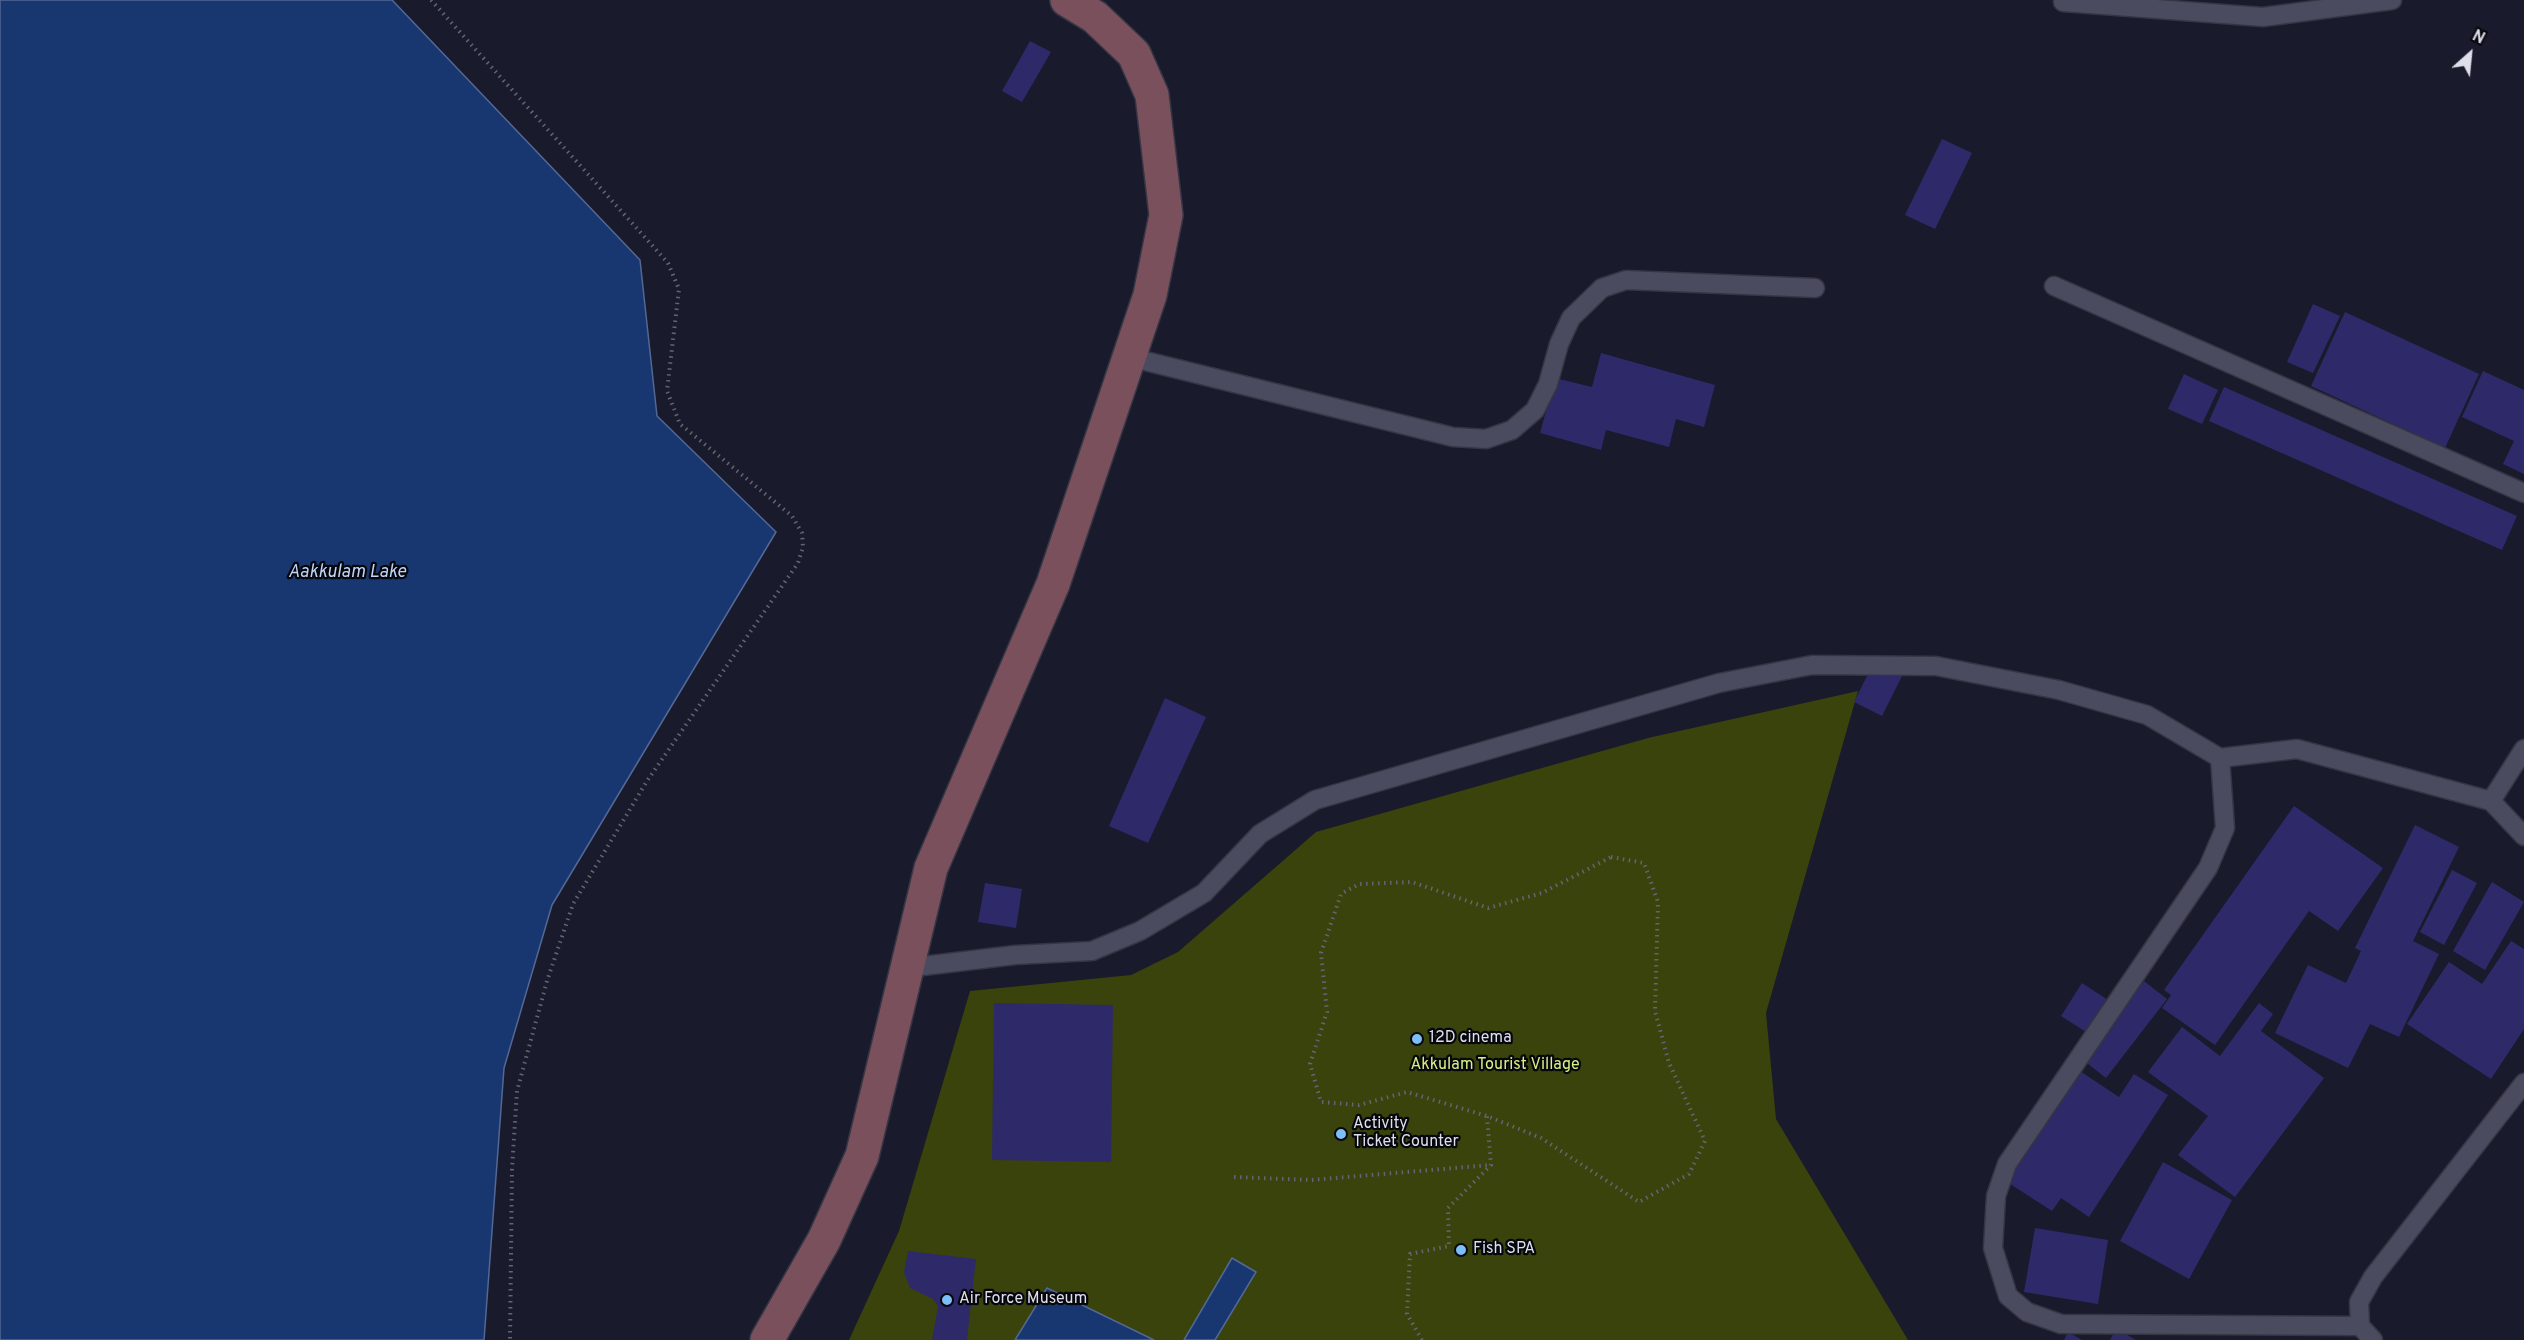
<!DOCTYPE html>
<style>
body{margin:0}
#map{position:relative;width:2524px;height:1340px;overflow:hidden;background:#191a2b;font-family:Overpass,sans-serif}
canvas{display:block}
.north{position:absolute;left:2440px;top:24px;width:60px;height:60px;-webkit-text-stroke:4px #06060d;paint-order:stroke;rotate:27deg;font-size:16px;font-weight:700;line-height:24px;text-align:center;color:#dedfeb}
.north::after{content:'';display:block;margin:auto;width:21px;height:27px;background:#dedfeb;clip-path:polygon(50% 0,100% 100%,50% 72%,0 100%)}
</style>
<div id="map">
<canvas width="2524" height="1340"></canvas>
<div class="north">N</div>
</div>
<script>
const c = document.querySelector('canvas').getContext('2d');
c.lineJoin = 'round';
function fill(path, color) { c.fillStyle = color; c.fill(path, 'evenodd'); }
const shape = rows => new Path2D(rows.map(r => 'M' + r).join(''));
function stroke(path, color, width, dash) { c.strokeStyle = color; c.lineWidth = width; c.lineCap = dash ? 'butt' : 'round'; c.setLineDash(dash || []); c.stroke(path); }
function drawText(font, color, halo, rows, align = 'center') {
  c.font = font + ' Overpass,sans-serif'; c.lineWidth = 4.5; c.setLineDash([]); c.textBaseline = 'middle'; c.strokeStyle = halo; c.fillStyle = color; for (const [text, x, y, turn = 0] of rows) {
    c.save(); c.translate(x, y); c.rotate((+turn || 0) * Math.PI / 180); c.textAlign = isNaN(turn) ? turn : align; if (halo) c.strokeText(text, 0, 0); c.fillText(text, 0, 0); c.restore();
  }
}
fill(shape([
 [1858,691,1766,1013,1776,1119,1908,1340,849,1340,899,1231,970,991,1131,975,1178,952,1316,832,1648,738]
]), '#39430b');
const water = shape([
 [0,0,392,0,640,260,657,416,776,532,552,905,504,1068,484,1340,0,1340,0,0],
 [1232,1258,1256,1272,1215,1340,1184,1340,1232,1258],
 [1047,1288,1154,1340,1015,1340,1047,1288]
]);
fill(water, '#183670');
stroke(water, '#536995', 1.5);
fill(shape([
 [1030,41,1051,52,1022,102,1002,91],
 [1942,139,1972,153,1935,229,1905,215],
 [2313,304,2340,316,2313,373,2287,362],
 [2345,312,2479,374,2445,448,2311,386],
 [1601,353,1715,385,1704,427,1676,419,1669,447,1606,430,1601,450,1540,433,1555,378,1592,387],
 [2483,371,2524,390,2524,474,2503,464,2514,441,2462,417],
 [2184,374,2218,390,2202,424,2168,409],
 [2224,387,2517,516,2502,550,2209,421],
 [1876,658,1904,672,1882,716,1854,702],
 [1165,698,1206,717,1148,843,1109,826],
 [2294,806,2383,868,2338,931,2309,911,2215,1045,2162,1008,2171,995,2164,990],
 [2415,825,2459,847,2413,941,2439,954,2399,1037,2370,1024,2348,1068,2275,1033,2308,965,2346,983,2361,951,2355,948],
 [2452,870,2477,883,2444,945,2420,932],
 [2492,882,2524,902,2485,970,2453,951],
 [985,883,1022,889,1016,928,978,922],
 [2511,941,2524,949,2524,1029,2491,1079,2407,1024,2449,962,2482,984],
 [2144,981,2167,999,2106,1078,2083,1060],
 [2082,983,2108,1000,2086,1032,2061,1016],
 [994,1003,1113,1005,1111,1162,992,1160],
 [2259,1003,2273,1014,2261,1031,2324,1078,2235,1197,2178,1155,2208,1116,2148,1072,2182,1027,2220,1056],
 [2080,1071,2119,1097,2134,1074,2168,1095,2089,1217,2061,1198,2052,1211,2007,1182],
 [2163,1162,2232,1200,2189,1279,2120,1241],
 [2035,1228,2108,1240,2098,1304,2024,1292],
 [908,1251,976,1259,967,1340,932,1340,938,1306,933,1299,910,1288,904,1272],
 [2116,1329,2136,1340,2110,1340],
 [2068,1332,2082,1340,2064,1340]
]), '#2e2a6a');
const service = shape([
 [2063,2,2263,17,2392,0],
 [2054,286,2524,493],
 [1129,357,1453,437,1486,439,1512,430,1535,410,1548,384,1559,344,1571,318,1602,288,1626,280,1815,288],
 [2220,758,2225,828,2208,868,2007,1164,1996,1196,1993,1248,2008,1296,2027,1312,2061,1324,2360,1326],
 [2491,801,2524,749],
 [906,968,1015,955,1092,951,1140,931,1204,893,1260,834,1315,800,1719,683,1812,665,1936,666,2059,690,2147,715,2220,758,2297,749,2491,801,2524,836],
 [2373,1340,2360,1326,2359,1302,2373,1277,2524,1083]
]);
const secondary = shape([
 [767,1340,824,1240,862,1156,931,868,1053,584,1150,295,1166,215,1152,95,1134,54,1095,17,1067,0]
]);
stroke(service, '#353543', 21);
stroke(secondary, '#353543', 36);
stroke(shape([
 [431,0,668,263,679,289,667,391,680,424,792,516,802,533,803,547,798,563,647,781,573,904,547,981,517,1091,512,1169,510,1340],
 [1611,857,1644,863,1658,902,1655,1011,1669,1063,1705,1141,1689,1174,1639,1202,1541,1138,1487,1116,1407,1092,1359,1105,1321,1102,1310,1064,1327,1012,1321,953,1341,894,1359,884,1412,882,1488,908,1542,893,1611,857],
 [1234,1177,1311,1180,1491,1165],
 [1422,1340,1407,1314,1410,1254,1449,1246,1448,1208,1491,1165,1487,1116]
]), '#646574', 4, [1.5, 4.5]);
stroke(service, '#4a4b5f', 18);
stroke(secondary, '#79505b', 33);
for (const [x, y, r, color] of [
 [1417,1039,6,"#7bbef8"],
 [1341,1134,6,"#7bbef8"],
 [1461,1250,6,"#7bbef8"],
 [947,1300,6,"#7bbef8"]
]) { const dot = new Path2D(); dot.arc(x, y, r, 0, 2 * Math.PI); c.fillStyle = color; c.fill(dot); stroke(dot, '#06060d', 2); }
drawText('16px', '#dedfeb', '#06060d', [
 ["12D cinema",1429,1039],
 ["Activity",1353,1125],
 ["Ticket Counter",1353,1143],
 ["Fish SPA",1473,1250],
 ["Air Force Museum",959,1300]
], 'left');
drawText('16px', '#d8f184', '#06060d', [
 ["Akkulam Tourist Village",1495,1066]
]);
drawText('italic 18px', '#c0d4f9', '#06060d', [
 ["Aakkulam Lake",347,573]
]);
</script>
